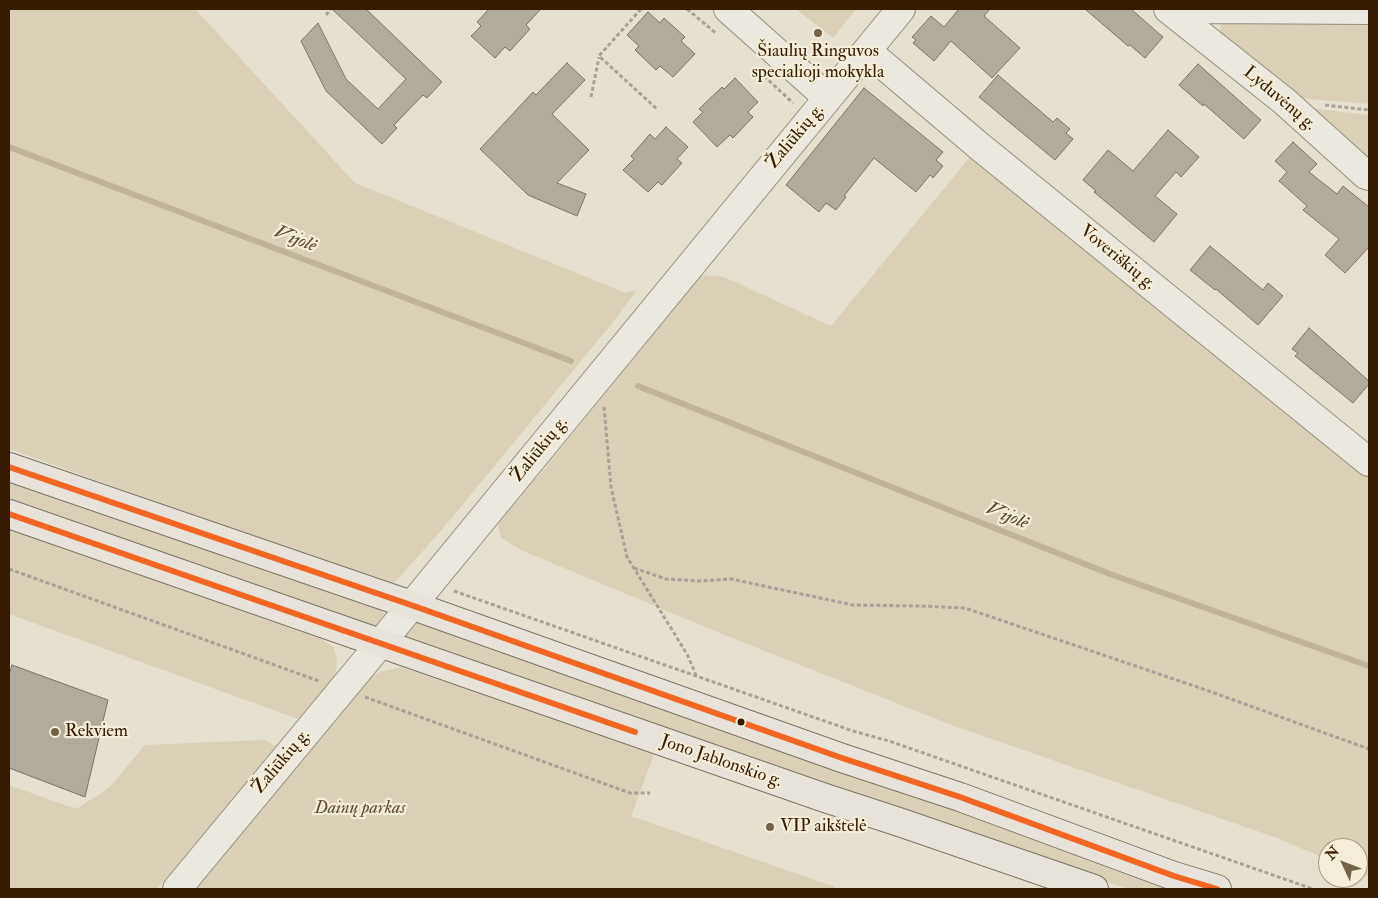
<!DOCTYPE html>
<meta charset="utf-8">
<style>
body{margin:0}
#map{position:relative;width:1378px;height:898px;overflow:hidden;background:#e5e0cf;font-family:"IM FELL Double Pica",serif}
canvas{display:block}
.frame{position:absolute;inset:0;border:10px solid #351c00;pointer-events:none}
.north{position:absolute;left:1318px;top:838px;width:50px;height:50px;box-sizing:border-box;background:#f4edda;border:1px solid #a89983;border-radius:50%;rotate:313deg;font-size:14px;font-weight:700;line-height:20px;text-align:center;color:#351c00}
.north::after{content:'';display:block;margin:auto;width:18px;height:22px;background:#736148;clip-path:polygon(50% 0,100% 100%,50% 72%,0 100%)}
</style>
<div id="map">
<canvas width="1378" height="898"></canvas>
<div class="frame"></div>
<div class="north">N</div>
</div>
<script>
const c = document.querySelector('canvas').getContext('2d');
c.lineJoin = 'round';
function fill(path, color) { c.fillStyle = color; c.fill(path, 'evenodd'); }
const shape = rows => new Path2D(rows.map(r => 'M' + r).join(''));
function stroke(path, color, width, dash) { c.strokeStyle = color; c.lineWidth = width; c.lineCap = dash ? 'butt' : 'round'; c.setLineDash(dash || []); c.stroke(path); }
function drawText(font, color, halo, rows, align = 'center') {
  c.font = font + ' "IM FELL Double Pica",serif'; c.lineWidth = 4.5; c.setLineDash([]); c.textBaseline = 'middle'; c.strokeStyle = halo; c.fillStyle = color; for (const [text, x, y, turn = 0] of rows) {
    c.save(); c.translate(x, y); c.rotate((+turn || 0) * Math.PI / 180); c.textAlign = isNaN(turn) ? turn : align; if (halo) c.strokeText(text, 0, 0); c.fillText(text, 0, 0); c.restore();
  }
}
fill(shape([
 [9,9,195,9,355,183,626,293,637,290,613,322,440,532,394,583,217,523,9,449],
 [796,9,856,9,833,38],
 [1369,21,1369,104,1298,98,1221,38,1220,31,1220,27,1224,22],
 [1310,108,1369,115,1369,162],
 [979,146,1369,462,1369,877,1358,872,1358,848,1328,848,1328,860,1277,838,957,727,732,638,523,551,501,538,498,524,502,512,521,487,537,478,701,275,724,277,831,326],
 [9,479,378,607,385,615,385,622,377,626,368,625,9,500],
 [9,529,321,639,334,647,337,661,335,679,298,719,9,614],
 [412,623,418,623,1184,889,1128,889,413,641,406,636],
 [400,667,655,752,631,816,835,887,834,889,189,889,361,684,377,673],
 [265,740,277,747,157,889,9,889,9,785,76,809,109,788,145,745]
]), '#d9d0b7');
stroke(shape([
 [9,147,571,361],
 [638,386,1110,574,1369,666]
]), '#bfb39a', 6);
const building = shape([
 [332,9,366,9,442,82,427,98,423,95,394,125,397,128,382,144,326,91,301,41,318,23,346,79,378,109,406,79,332,9],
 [489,9,541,9,526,25,530,29,510,51,505,47,495,58,471,36,481,26,477,22,489,9],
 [959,9,990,9,984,16,1020,48,992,78,951,41,934,61,913,43,916,40,912,37,931,16,944,27,959,9],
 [1085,9,1131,9,1163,37,1145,58,1130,45,1128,46,1085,9],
 [648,12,660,23,664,18,685,37,681,41,695,54,673,77,660,66,656,70,635,50,639,46,627,35,648,12],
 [567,63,585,80,552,114,589,150,557,183,586,194,577,216,528,195,480,149,533,92,536,95,567,63],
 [1198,64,1261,120,1244,139,1204,104,1203,106,1179,85,1198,64],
 [998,75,1053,122,1057,118,1070,129,1066,133,1073,139,1055,160,979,97,998,75],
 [735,78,758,102,748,112,753,117,733,138,730,135,717,147,693,122,703,112,699,109,722,87,724,89,735,78],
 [864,88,943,152,936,160,943,166,933,178,930,175,916,192,874,158,844,196,846,197,836,210,826,203,819,212,786,185,864,88],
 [666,127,688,147,677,159,682,163,662,185,658,182,648,192,623,170,634,159,631,156,650,134,655,139,666,127],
 [1168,130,1199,157,1181,177,1176,172,1155,196,1177,214,1154,242,1094,192,1096,191,1083,180,1108,150,1133,171,1168,130],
 [1293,142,1317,164,1309,172,1337,194,1343,186,1369,207,1369,247,1345,273,1325,255,1339,239,1303,210,1307,206,1279,181,1287,172,1275,161,1293,142],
 [1210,246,1263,290,1268,283,1283,296,1258,325,1216,289,1215,290,1190,270,1210,246],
 [1309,328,1369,381,1369,384,1353,403,1295,356,1298,353,1292,349,1309,328],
 [12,665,108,700,85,797,9,768,9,675,12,665]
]);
fill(building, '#b1ab9e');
stroke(building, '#7b7466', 1);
const minor = shape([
 [728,9,828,98],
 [1168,9,1284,101,1366,175,1369,176],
 [1186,23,1197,12,1207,9,1369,10],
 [867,51,979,146,1369,462],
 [177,889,380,644,901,9]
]);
const major = shape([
 [9,467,411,605,842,758,960,797,1174,876,1217,889],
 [9,514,825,798,899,822,1094,889]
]);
stroke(minor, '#958f81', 30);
stroke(major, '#7b7466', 30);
stroke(shape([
 [641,9,599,56,658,110],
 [687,9,717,34],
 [326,15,331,9],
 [764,76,793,103],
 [591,97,599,57],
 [1325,105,1369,110],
 [604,407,611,487,627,557,687,654,696,675],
 [634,568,666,579,699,581,731,579,853,605,920,606,965,608,1206,690,1369,749],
 [9,569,319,681],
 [454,591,853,731,889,741,1313,889],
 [365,697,630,793,650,793]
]), '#a7a299', 3, [4, 2.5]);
stroke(minor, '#ebe8df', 28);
stroke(major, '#e8e3da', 28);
stroke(shape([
 [9,467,411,605,842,758,960,797,1174,876,1217,889],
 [9,514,635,732]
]), '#f26522', 6);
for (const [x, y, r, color] of [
 [818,33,5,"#736148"],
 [741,722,4.5,"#351c00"],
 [55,732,5,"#736148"],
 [770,827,5,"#736148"]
]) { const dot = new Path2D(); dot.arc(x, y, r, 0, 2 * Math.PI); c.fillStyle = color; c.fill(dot); stroke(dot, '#f4edda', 2); }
drawText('18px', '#351c00', '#f4edda', [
 ["Šiaulių Ringuvos",818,52,"center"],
 ["specialioji mokykla",818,73,"center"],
 ["Rekviem",65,732],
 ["VIP aikštelė",780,827]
], 'left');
drawText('18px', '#351c00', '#f4edda', [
 ["Lyduvėnų g.",1279,99,40],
 ["Žaliūkių g.",796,137,-50],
 ["Voveriškių g.",1117,258,39],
 ["Žaliūkių g.",540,450,-51],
 ["Žaliūkių g.",282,762,-50],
 ["Jono Jablonskio g.",721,762,19]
]);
drawText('italic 18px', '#634e31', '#f4edda', [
 ["Dainų parkas",360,809]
]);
drawText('italic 19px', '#604a2e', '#f4edda', [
 ["Vijolė",295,240,21],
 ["Vijolė",1007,517,22]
]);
</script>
